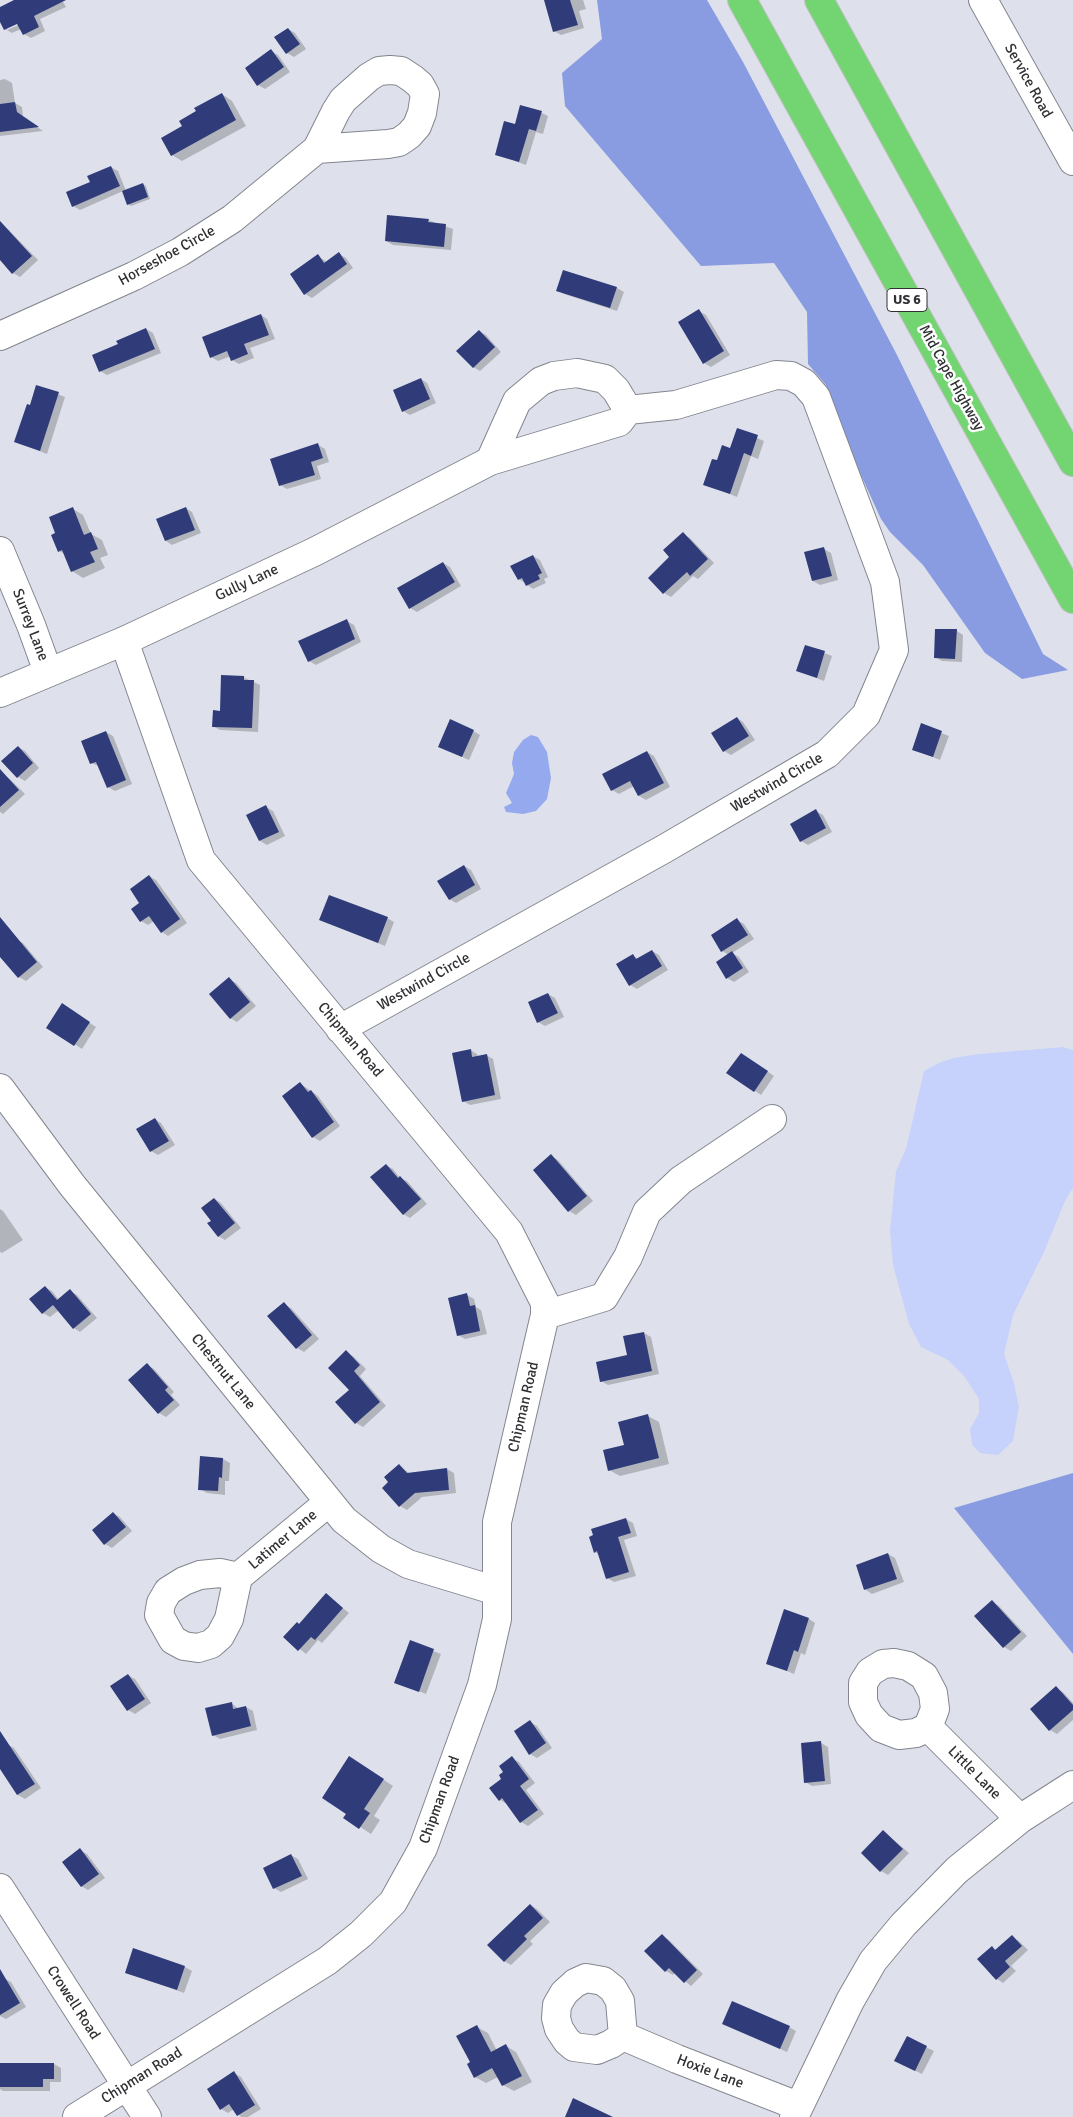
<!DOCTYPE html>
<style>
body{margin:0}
canvas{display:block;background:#dee1eb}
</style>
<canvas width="1073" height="2117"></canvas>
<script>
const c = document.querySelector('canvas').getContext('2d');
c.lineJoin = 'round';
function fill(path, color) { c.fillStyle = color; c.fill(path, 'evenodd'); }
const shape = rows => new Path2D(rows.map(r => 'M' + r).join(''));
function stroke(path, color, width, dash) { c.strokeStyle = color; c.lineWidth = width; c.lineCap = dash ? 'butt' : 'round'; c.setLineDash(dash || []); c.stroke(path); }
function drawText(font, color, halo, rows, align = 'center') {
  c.font = font + ' Signika,sans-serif'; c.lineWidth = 5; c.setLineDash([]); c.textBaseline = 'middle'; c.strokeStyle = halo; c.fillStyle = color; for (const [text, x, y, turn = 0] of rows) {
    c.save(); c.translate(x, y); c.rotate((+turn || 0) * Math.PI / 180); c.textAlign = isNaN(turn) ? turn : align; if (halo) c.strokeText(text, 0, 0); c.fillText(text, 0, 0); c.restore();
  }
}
fill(shape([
 [1063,1047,1073,1050,1073,1188,1065,1201,1044,1252,1013,1315,1004,1354,1014,1383,1019,1407,1013,1441,998,1455,980,1453,972,1445,970,1429,979,1413,979,1399,964,1376,948,1360,921,1347,909,1324,893,1265,890,1231,896,1171,906,1149,924,1071,939,1063,953,1058,979,1054]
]), '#c6d2fb');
fill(shape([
 [597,0,707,0,743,62,897,355,1043,654,1068,670,1022,679,985,653,923,565,890,532,881,519,844,438,826,385,808,364,807,312,774,263,701,266,565,106,562,73,602,39],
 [1073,1473,1073,1654,954,1508]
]), '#899ce1');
fill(shape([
 [531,735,538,737,547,752,551,778,547,799,536,811,523,814,506,812,504,807,512,803,506,793,514,774,512,763,514,752,523,740]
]), '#95a9ef');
fill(shape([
 [16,0,62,0,66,7,40,19,45,31,31,38,24,34,21,29,12,33,5,29,0,19,0,8],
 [22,20,23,23,7,30,7,27],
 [554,0,583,0,586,9,579,11,584,28,561,35,554,31],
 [288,29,295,33,306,49,294,57,287,53],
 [271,51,278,55,290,72,265,89,258,85],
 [5,79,12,83,15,103,22,107,23,117,43,131,0,136,0,80],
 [222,94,232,101,246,126,182,161,172,155,184,127],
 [542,113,548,116,543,134,536,132,526,165,496,154,515,126],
 [111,167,118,171,126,191,143,184,146,186,150,199,131,206,128,204,123,191,80,210,73,206,91,183],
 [428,220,453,229,451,250,393,245,386,241],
 [0,221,38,260,20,277,13,273,0,258],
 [339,254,346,258,353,268,312,298,305,294,318,256,327,262],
 [563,271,617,288,624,292,617,311,564,294,557,290],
 [699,311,706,315,730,355,711,367,704,363],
 [261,315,267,319,275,339,250,348,254,358,239,364,232,360,231,356,218,361,211,357],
 [146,329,153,333,161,353,107,375,100,371,119,344],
 [479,331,486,335,501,352,480,371,473,367],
 [421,379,427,383,436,403,410,415,403,411],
 [37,386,65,397,47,454,16,442],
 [738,430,764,441,758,459,751,456,737,497,705,484,717,462,731,449],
 [318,445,325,449,329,462,317,466,321,479,287,489,280,485],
 [186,508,192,512,201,533,172,545,166,541],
 [73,509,83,515,91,534,102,540,108,555,100,558,105,568,83,578,72,571,65,554,59,551,57,534],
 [683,534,690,538,714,563,698,579,693,576,671,597,664,593,671,557],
 [824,549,831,553,838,580,820,585,813,581],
 [533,556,540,560,548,577,544,579,546,583,533,589,519,579],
 [443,563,450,567,461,586,417,612,410,608],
 [347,621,354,625,361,642,316,665,309,661],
 [957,631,963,635,962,662,942,661,935,657],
 [806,646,832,656,824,681,798,671],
 [243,677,260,685,258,732,220,730,213,726],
 [737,718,743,722,755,740,731,755,724,751],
 [921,725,949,736,940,760,913,749],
 [473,731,480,735,469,760,446,750],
 [106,732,113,736,132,784,115,791,108,787,99,766,91,763],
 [18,747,25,751,39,768,25,781,18,777],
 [647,752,654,756,670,787,646,800,639,796,634,786,619,794,612,790],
 [5,776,11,780,25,794,3,814,0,812,0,780],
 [266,807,273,811,285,836,267,845,260,841,248,816],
 [816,811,823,815,832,832,808,845,801,841],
 [464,866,471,870,481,889,456,903,449,899],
 [149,876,156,880,187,923,168,936,162,932,154,921,148,925,141,921,141,903],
 [387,918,394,922,385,946,321,920],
 [737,920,744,924,754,939,732,953,739,957,749,972,734,982,727,978,729,955,722,951],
 [16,939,23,943,43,967,26,981,19,977,0,955,0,952],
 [652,951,659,955,668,970,637,989,630,985,633,956,639,959],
 [229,979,236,983,256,1006,237,1022,230,1018],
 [548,994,555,998,564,1017,545,1026,538,1022],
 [69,1009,96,1027,82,1049,48,1027],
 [470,1050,477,1054,478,1057,486,1055,493,1059,501,1099,470,1105,463,1101],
 [748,1058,774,1076,761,1095,755,1091],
 [301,1084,318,1096,340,1126,320,1141,313,1137,283,1096],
 [155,1119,161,1123,175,1145,158,1155,151,1151],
 [551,1156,558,1160,593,1201,576,1215,569,1211],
 [386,1165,393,1169,400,1178,407,1181,427,1204,410,1218,403,1214],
 [215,1199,221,1203,241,1228,225,1240,218,1236,213,1221],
 [0,1209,3,1211,23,1240,2,1253,0,1252],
 [45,1287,52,1291,59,1300,70,1291,77,1295,97,1318,80,1332,74,1328,59,1310,50,1317,43,1313],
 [467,1295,474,1299,476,1307,481,1310,487,1334,465,1339,458,1335],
 [284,1304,291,1308,319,1339,304,1352,297,1348,269,1316],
 [644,1333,651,1337,659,1374,608,1385,601,1381,628,1356],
 [346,1352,353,1356,366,1369,360,1376,386,1406,363,1427,356,1423],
 [147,1365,154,1369,174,1392,171,1395,180,1405,166,1417,159,1413],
 [648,1416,659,1422,669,1464,620,1476,609,1470],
 [201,1458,223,1459,230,1463,229,1481,225,1481,225,1495,207,1493,200,1489],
 [399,1465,410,1474,447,1469,454,1473,456,1493,422,1497,407,1510,400,1506,383,1488,390,1482],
 [113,1513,120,1517,132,1531,112,1548,105,1544],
 [626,1519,633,1523,637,1536,624,1540,636,1576,614,1582,607,1578,600,1555,595,1552],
 [888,1554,895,1558,904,1582,872,1594,866,1590,857,1565],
 [326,1595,349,1613,322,1643,318,1640,306,1654,285,1637,300,1625],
 [992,1602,999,1606,1027,1636,1011,1651,1004,1647],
 [809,1619,815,1623,805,1655,801,1653,794,1674,768,1663],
 [410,1642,441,1654,426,1694,396,1682],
 [128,1675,135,1679,151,1703,135,1714,128,1710],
 [1056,1688,1063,1692,1073,1703,1073,1720,1057,1734,1050,1730,1032,1710],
 [231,1703,239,1709,246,1707,253,1711,257,1730,220,1739,213,1735],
 [530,1722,537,1726,552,1748,537,1758,530,1754],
 [821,1743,828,1747,831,1784,812,1786,805,1782],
 [7,1744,14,1748,41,1788,25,1799,18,1795,0,1767,0,1749],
 [512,1758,519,1762,535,1783,526,1790,544,1814,528,1826,521,1822,507,1804,500,1800,505,1772],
 [360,1764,393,1786,374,1816,380,1820,371,1834,345,1817],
 [883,1831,909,1853,888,1875,881,1871],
 [80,1850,87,1854,105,1878,88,1890,81,1886],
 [291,1855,298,1859,308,1879,281,1892,274,1888],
 [530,1905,537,1909,550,1922,530,1941,533,1944,511,1965,504,1961],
 [662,1936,669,1940,703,1974,691,1986,675,1973,673,1975,666,1971],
 [1012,1937,1019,1941,1028,1950,1011,1966,1016,1971,1003,1983,997,1979,992,1948,997,1950],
 [185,1967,192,1971,184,1993,126,1972],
 [4,1978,11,1982,26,2007,6,2019,0,2016,0,1980],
 [724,2024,789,2027,796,2031,787,2052],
 [477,2027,488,2033,497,2051,506,2046,516,2052,532,2082,514,2091,503,2085,498,2077,486,2083,475,2077,472,2063],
 [907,2038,934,2051,922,2074,903,2065],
 [0,2064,54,2064,61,2068,61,2082,50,2082,50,2091,3,2091,0,2089],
 [234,2073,241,2077,261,2109,248,2117,241,2117,234,2109,228,2113,221,2109]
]), '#0003');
fill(shape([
 [14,0,66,0,34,16,39,27,23,35,17,24,4,30,0,22,0,7],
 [544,0,570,0,578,25,553,32],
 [288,28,300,44,286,54,274,37],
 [271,49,284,67,257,86,245,68],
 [222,93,236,120,171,156,161,138,182,126,179,121,196,111,194,108],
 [15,102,17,112,39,127,0,132,0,104],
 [520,105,542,111,536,131,529,129,519,162,495,155,504,121,515,124],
 [111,166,120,186,72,207,66,192,90,182,87,176],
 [143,183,148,197,127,205,122,191],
 [387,215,429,219,428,222,446,224,444,247,385,241],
 [0,221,32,256,12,274,0,260],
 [339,252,347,264,304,295,290,274,318,254,324,263],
 [563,270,617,287,610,308,556,291],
 [699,309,724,351,703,364,678,322],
 [261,314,269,335,244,344,248,354,231,361,227,351,210,358,202,337],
 [146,328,155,349,99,372,92,355,118,344,116,341],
 [479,330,495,347,473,368,456,351],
 [421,378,430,399,402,412,393,390],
 [36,385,59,392,40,451,14,442,27,404,30,405],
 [737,428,758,435,751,456,744,453,730,494,703,485,712,459,717,460,722,445,730,448],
 [318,443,323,458,311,462,315,475,279,486,270,459],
 [73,507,84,535,91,532,98,549,90,552,95,562,71,572,62,550,58,552,51,535,55,533,49,517],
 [186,507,195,530,165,541,156,519],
 [683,532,708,559,690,576,687,572,663,594,648,578,669,557,663,550],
 [824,547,832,576,812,581,804,552],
 [533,555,542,573,538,575,540,579,526,586,522,578,518,580,510,566],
 [443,562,455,582,409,609,397,588],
 [347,619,355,639,308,662,298,641],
 [935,629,957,629,955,659,934,658],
 [805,645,825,651,817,678,796,671],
 [221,675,244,676,244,680,254,680,252,728,212,727,213,710,220,711],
 [737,717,749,736,723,752,711,733],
 [450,719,474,730,462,757,438,747],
 [921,723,942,731,933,757,912,750],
 [106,731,126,780,107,788,96,762,90,764,81,741],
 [18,746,33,763,17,778,1,761],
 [647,751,664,783,638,796,630,781,611,791,602,774],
 [0,769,19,790,0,807],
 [266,805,279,832,259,841,246,815],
 [816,809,826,828,800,842,790,824],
 [464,865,475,885,449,900,437,881],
 [149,875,180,919,161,933,149,916,140,922,131,909,139,903,130,889],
 [329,895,388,917,378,943,319,920],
 [0,917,37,962,18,978,0,957],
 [737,918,748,935,721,952,711,935],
 [652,950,662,966,629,986,616,964,633,954,636,959],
 [732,951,743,968,726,979,716,962],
 [229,977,250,1002,230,1019,209,994],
 [548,993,558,1013,537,1023,528,1002],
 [62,1003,90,1022,74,1046,46,1028],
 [471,1049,472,1057,487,1054,495,1095,462,1102,452,1053],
 [741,1053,768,1071,754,1092,726,1073],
 [300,1082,308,1092,311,1090,334,1122,312,1138,282,1096],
 [155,1118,169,1141,150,1152,136,1129],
 [551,1154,587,1196,568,1212,533,1170],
 [386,1164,398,1178,400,1176,421,1199,403,1215,370,1177],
 [214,1198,235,1223,218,1237,207,1223,211,1221,201,1208],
 [45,1286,57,1300,70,1289,91,1314,73,1329,53,1305,42,1314,29,1299],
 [467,1293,470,1306,475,1305,480,1331,457,1336,448,1298],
 [284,1302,312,1335,296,1349,267,1316],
 [644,1332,652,1371,600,1382,596,1362,627,1355,623,1336],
 [346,1350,360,1365,354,1371,380,1402,355,1424,335,1402,349,1390,328,1368],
 [147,1363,168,1387,165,1390,174,1400,158,1414,128,1380],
 [648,1414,659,1458,608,1471,603,1450,624,1445,618,1422],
 [200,1456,223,1458,222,1478,219,1477,218,1491,198,1490],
 [399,1464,407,1473,447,1468,449,1490,415,1493,399,1507,382,1488,388,1482,384,1477],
 [113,1512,126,1527,104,1545,92,1530],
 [626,1518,631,1533,618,1537,629,1572,606,1579,597,1551,594,1553,589,1537,593,1535,591,1529],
 [888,1553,897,1579,864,1590,856,1565],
 [326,1593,343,1608,315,1640,311,1637,298,1651,283,1637,297,1622,299,1624],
 [992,1600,1021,1632,1003,1648,974,1616],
 [784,1609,809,1618,798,1652,794,1650,787,1671,766,1664],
 [410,1640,434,1649,419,1692,394,1683],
 [128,1674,145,1699,127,1711,110,1686],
 [1056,1686,1073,1705,1073,1710,1049,1731,1030,1709],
 [232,1702,233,1709,246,1706,251,1726,212,1736,205,1708],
 [530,1720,546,1743,529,1755,514,1731],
 [0,1731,35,1784,17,1795,0,1769],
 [821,1741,825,1781,804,1783,801,1743],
 [349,1756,384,1779,364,1809,370,1813,359,1829,343,1818,346,1814,322,1798],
 [512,1756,529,1779,520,1786,538,1810,520,1823,502,1798,499,1801,489,1788,501,1779,499,1775,503,1772,499,1766],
 [883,1830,903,1849,880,1872,861,1853],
 [80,1848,99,1874,81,1887,62,1862],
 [291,1854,302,1876,273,1889,263,1868],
 [530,1904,543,1918,524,1936,527,1939,504,1962,487,1945],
 [662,1934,697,1970,684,1983,669,1968,665,1972,644,1951],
 [1012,1935,1022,1946,1005,1961,1010,1967,996,1980,977,1959,992,1946,995,1950],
 [133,1948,185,1966,177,1990,125,1973],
 [0,1969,20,2003,0,2015],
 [732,2001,790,2026,780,2049,722,2024],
 [477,2025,491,2052,506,2044,522,2076,502,2086,492,2068,474,2078,467,2064,470,2062,456,2036],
 [907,2036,927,2046,915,2071,894,2061],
 [0,2063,54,2063,54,2079,43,2079,43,2087,0,2087],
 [234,2071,255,2105,237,2116,229,2104,220,2110,207,2089],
 [573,2098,613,2117,565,2117]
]), '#2f3c79');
const minor = shape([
 [983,0,1073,161],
 [390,70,401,71,413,79,420,85,425,94,422,113,417,126,409,135,399,142,388,144,317,149,336,111,343,100,369,77,379,71,390,70],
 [0,336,134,276,180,252,232,219,317,149],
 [0,551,31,625,48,672],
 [0,693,124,641,314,552,490,461,517,401,541,381,554,376,577,373,605,379,616,390,628,410,619,422,490,461],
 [340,1029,664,849,827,754,866,715,894,650,885,582,816,397,804,383,791,376,776,375,676,405,628,410],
 [0,1088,72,1185,344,1520,381,1549,408,1564,497,1591],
 [545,1315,604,1297,628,1257,647,1212,681,1180,772,1119],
 [238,1577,220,1573,200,1575,184,1581,168,1591,161,1603,159,1615,173,1640,184,1646,198,1648,211,1644,220,1636,229,1619,238,1577,329,1502],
 [894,1663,908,1666,924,1676,933,1693,935,1709,928,1727,916,1733,899,1735,881,1728,869,1715,863,1702,863,1683,870,1672,883,1664,894,1663],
 [928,1727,1020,1819],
 [0,1888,147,2117],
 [623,2036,620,2001,613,1989,603,1981,586,1978,575,1983,564,1993,557,2005,556,2018,559,2029,567,2041,574,2047,597,2050,611,2044,623,2036,677,2059,798,2106],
 [77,2117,327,1961,361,1934,393,1902,423,1848,482,1685,497,1619,497,1522,545,1315,545,1303,509,1232,201,860,124,641],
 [794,2117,850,2001,873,1961,903,1925,957,1870,1020,1819,1073,1785]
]);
const highway = shape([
 [742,0,1073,599],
 [819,0,1073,462]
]);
stroke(minor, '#83868e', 30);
stroke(highway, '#c1c1c2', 30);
stroke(minor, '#fff', 28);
stroke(highway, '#73d572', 28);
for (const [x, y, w] of [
 [907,300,40]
]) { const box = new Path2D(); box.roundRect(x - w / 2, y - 11.5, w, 23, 4); c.fillStyle = '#fff'; c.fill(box); stroke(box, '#303134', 1); }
drawText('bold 14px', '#303134', null, [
 ["US 6",907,300]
]);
drawText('15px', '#303134', '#fff', [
 ["Service Road",1028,81,61],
 ["Horseshoe Circle",167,256,-29],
 ["Mid Cape Highway",951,378,61],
 ["Gully Lane",247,583,-25],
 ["Surrey Lane",30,625,69],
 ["Westwind Circle",777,783,-30],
 ["Westwind Circle",424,982,-29],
 ["Chipman Road",350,1040,50],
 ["Chestnut Lane",223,1372,51],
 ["Chipman Road",524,1407,-77],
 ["Latimer Lane",283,1540,-40],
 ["Little Lane",974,1773,45],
 ["Chipman Road",440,1800,-70],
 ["Crowell Road",73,2003,57],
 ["Hoxie Lane",710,2072,21],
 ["Chipman Road",142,2076,-32]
]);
</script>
